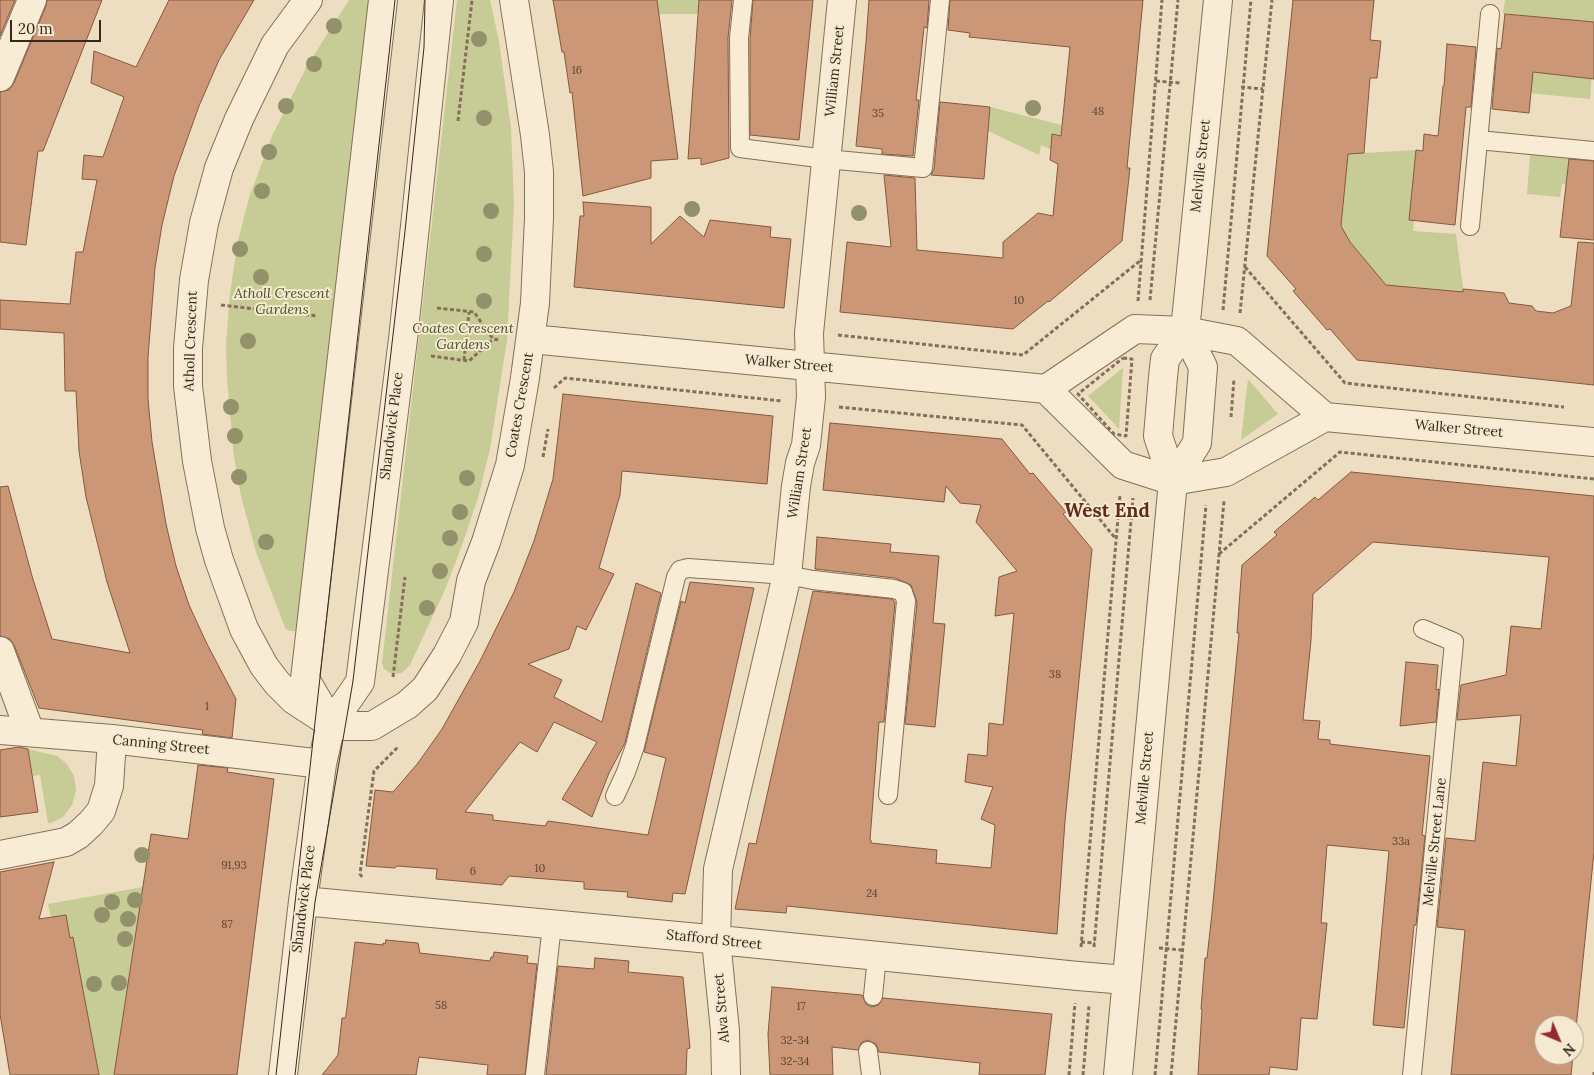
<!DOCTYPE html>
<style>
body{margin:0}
#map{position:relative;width:1594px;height:1075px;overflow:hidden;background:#eddec1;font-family:Lora,serif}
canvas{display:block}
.north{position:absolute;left:1534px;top:1015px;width:50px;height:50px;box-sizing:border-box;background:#f5e9d1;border:1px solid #a99c89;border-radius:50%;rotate:135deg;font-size:14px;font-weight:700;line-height:20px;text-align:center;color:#36281d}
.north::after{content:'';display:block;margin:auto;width:18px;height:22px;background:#942a2f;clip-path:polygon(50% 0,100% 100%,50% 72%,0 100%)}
.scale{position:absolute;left:10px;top:20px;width:91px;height:22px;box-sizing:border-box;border:2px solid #36281d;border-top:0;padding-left:6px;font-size:15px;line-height:18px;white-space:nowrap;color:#36281d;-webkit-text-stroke:4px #f5e9d1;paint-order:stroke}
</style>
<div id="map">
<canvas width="1594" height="1075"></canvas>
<div class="north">N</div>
<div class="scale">20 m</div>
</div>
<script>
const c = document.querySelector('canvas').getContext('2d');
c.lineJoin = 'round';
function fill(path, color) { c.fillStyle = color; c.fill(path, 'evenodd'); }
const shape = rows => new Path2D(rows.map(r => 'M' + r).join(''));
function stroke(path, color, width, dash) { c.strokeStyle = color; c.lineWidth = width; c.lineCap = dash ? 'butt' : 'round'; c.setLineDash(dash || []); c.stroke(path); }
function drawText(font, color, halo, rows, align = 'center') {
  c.font = font + ' Lora,serif'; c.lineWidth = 4; c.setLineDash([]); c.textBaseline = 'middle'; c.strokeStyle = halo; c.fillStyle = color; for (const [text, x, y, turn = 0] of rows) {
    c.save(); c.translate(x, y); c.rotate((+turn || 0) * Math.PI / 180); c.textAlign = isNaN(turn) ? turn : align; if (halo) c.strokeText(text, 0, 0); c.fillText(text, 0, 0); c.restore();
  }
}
fill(shape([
 [349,0,370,0,298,628,295,631,289,631,285,628,281,617,256,552,241,496,234,457,227,379,226,344,230,293,238,241,249,198,272,136,307,66],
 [457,0,490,0,499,41,511,128,514,205,507,340,490,449,478,498,461,548,444,592,410,665,402,673,392,674,384,669,382,663],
 [642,0,699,0,698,14,661,14,631,21],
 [1505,0,1594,0,1594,54,1566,76,1575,77,1592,71,1590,99,1497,90,1530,54,1534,17,1503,13],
 [990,107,1062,125,1061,136,1052,135,1051,146,1060,147,1059,153,1041,145,1039,155,988,131],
 [1416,150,1409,220,1414,221,1413,231,1456,234,1465,303,1432,289,1411,287,1396,292,1384,282,1341,232,1348,154],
 [1530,155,1569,158,1568,172,1582,186,1562,184,1560,197,1527,194],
 [1123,368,1119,429,1088,396],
 [1248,379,1278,414,1241,440],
 [28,749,57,756,67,764,74,776,76,790,72,805,63,817,51,823,48,823,40,775,33,776],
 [143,887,114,1075,99,1075,72,937,70,938,66,915,51,917,48,904]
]), '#c7cb95');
const building = shape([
 [0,0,15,0,0,36,0,0],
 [47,0,102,0,43,151,38,151,26,245,0,242,0,92,9,90,14,83,46,6,47,0],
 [169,0,254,0,219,60,199,106,174,176,162,225,155,268,148,357,148,399,152,442,166,524,176,566,189,605,207,644,236,699,232,738,202,734,203,730,39,708,14,645,10,639,0,636,0,487,8,486,32,576,52,639,130,653,107,582,86,497,79,451,76,391,65,391,64,333,0,329,0,300,70,304,76,252,83,252,97,180,82,179,84,155,103,157,124,97,91,83,94,51,136,67,169,0],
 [553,0,657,0,678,159,651,161,651,178,583,196,572,92,570,93,564,52,562,52,553,0],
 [699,0,732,0,728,38,729,158,701,165,701,158,688,159,699,0],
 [753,0,813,0,799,140,750,135,750,39,753,0],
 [869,0,929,0,927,28,924,27,920,66,916,100,919,100,913,156,882,154,882,149,856,146,866,42,869,0],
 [950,0,1143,0,1127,168,1130,168,1128,186,1122,241,1049,302,1048,301,1013,329,840,312,847,242,891,247,884,175,915,178,917,250,1003,258,1003,242,1038,213,1053,216,1058,164,1050,160,1052,134,1061,136,1070,47,969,37,970,33,948,30,950,0],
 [1293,0,1374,0,1370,40,1381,41,1377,78,1370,78,1364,153,1348,154,1341,226,1350,242,1386,285,1463,292,1463,289,1504,293,1509,303,1532,306,1536,311,1553,313,1571,306,1578,242,1594,243,1594,385,1357,360,1330,329,1327,330,1293,291,1296,289,1267,256,1293,0],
 [1505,14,1594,22,1594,79,1533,72,1529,113,1492,109,1497,48,1501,49,1505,14],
 [1447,44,1476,47,1471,107,1466,107,1455,225,1409,220,1416,150,1423,151,1424,134,1438,136,1443,86,1444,86,1447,44],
 [940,102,990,107,984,179,931,175,934,169,940,102],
 [1569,159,1594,161,1594,240,1560,237,1569,159],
 [583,202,651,207,651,244,680,216,704,237,710,220,771,227,770,237,791,239,784,308,574,287,580,216,584,216,583,202],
 [563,394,773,416,767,484,622,471,620,495,599,568,614,574,586,630,577,626,569,649,528,664,562,680,554,697,602,722,636,583,661,593,625,743,609,773,592,817,562,799,597,742,554,722,537,752,520,742,465,812,493,815,493,820,545,826,548,821,648,835,666,758,644,752,681,601,685,603,690,582,754,588,685,894,673,893,672,902,627,897,628,892,584,889,584,882,509,876,502,885,436,879,437,869,397,866,395,868,366,866,375,790,393,792,418,763,442,729,480,661,514,592,534,541,553,479,563,394],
 [830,423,1002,439,1030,474,1033,473,1066,512,1063,514,1092,549,1065,821,1057,934,787,906,786,913,735,909,749,843,756,844,813,591,892,599,895,602,884,722,879,722,870,840,871,840,871,843,937,850,936,863,991,868,995,825,981,819,993,787,965,782,968,754,987,756,989,723,1003,725,1014,613,995,616,999,577,1017,571,976,522,981,505,960,503,946,486,944,502,823,490,830,423],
 [1351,472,1594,496,1594,852,1574,1048,1574,1025,1544,1025,1544,1055,1573,1055,1571,1075,1451,1075,1465,930,1437,927,1446,838,1475,841,1483,762,1516,766,1521,715,1457,720,1461,685,1506,675,1511,626,1541,629,1549,557,1373,542,1313,594,1311,640,1303,720,1320,721,1318,739,1330,740,1330,744,1430,756,1422,835,1425,836,1416,925,1414,925,1404,1028,1373,1025,1389,851,1327,845,1321,923,1327,923,1317,1019,1301,1018,1297,1070,1270,1067,1269,1075,1198,1075,1202,1009,1201,1009,1205,958,1207,958,1212,913,1239,633,1237,633,1242,565,1277,535,1274,532,1315,497,1318,500,1351,472],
 [817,537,891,544,890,552,939,556,933,623,945,624,935,727,905,724,917,602,911,585,895,578,815,569,817,537],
 [1406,662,1438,665,1436,690,1439,689,1436,722,1400,726,1406,662],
 [19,747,28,749,38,812,0,817,0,750,19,747],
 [198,765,228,768,227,772,274,779,237,1075,114,1075,151,834,188,839,198,765],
 [54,862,39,919,66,915,70,938,73,937,99,1075,10,1075,0,1014,0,872,54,862],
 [386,940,418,943,420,953,490,961,491,957,493,957,494,952,528,956,527,963,537,964,525,1075,487,1075,488,1065,419,1057,416,1075,322,1075,338,1055,342,1018,345,1018,346,1015,355,942,383,945,383,943,385,944,386,940],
 [595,958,629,961,628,972,683,977,690,1048,687,1049,686,1075,546,1075,558,966,594,969,595,958],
 [772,987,862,995,866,1004,872,1007,878,1005,883,998,1052,1014,1045,1075,979,1075,980,1063,879,1052,876,1044,867,1040,861,1043,858,1050,832,1047,833,1075,770,1075,768,1034,772,987]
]);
fill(building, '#cb9777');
stroke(building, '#85583f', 1);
const service = shape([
 [743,0,739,38,740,148,826,159,923,168,940,0],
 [1478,140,1594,151],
 [1470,226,1490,14],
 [615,796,626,772,635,746,676,577,680,570,688,568,787,575,813,580,894,589,903,592,906,601,888,795],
 [873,996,877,956],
 [868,1051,871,1075],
 [535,1075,552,925],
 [1412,1075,1454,642,1423,629]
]);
const minor = shape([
 [308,0,275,45,239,119,219,168,204,223,194,280,188,348,188,386,197,461,210,528,219,560,244,629,264,666,277,683,294,700,331,724,346,726,372,726,407,705,425,689,447,655,464,622,471,581,486,542,510,465,525,378,535,303,539,218,539,172,535,135,514,0],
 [0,77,32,0],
 [1135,329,1185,331,1237,341,1325,417,1226,472,1173,481,1123,465,1046,389,1135,329],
 [531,339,1046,389],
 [1325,417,1594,442],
 [1173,481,1197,443,1203,367,1185,331],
 [0,651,30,732],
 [329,720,305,679,383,0],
 [0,730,112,739,322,764],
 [0,855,66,842,78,835,91,823,101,811,109,786,112,739],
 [303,901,699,938,1078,976,1126,980],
 [283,1075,303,901,322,764,331,724,360,682,403,339,439,0],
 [726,1075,725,1031,716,940,718,869,787,575,796,486,800,463,806,445,811,397,809,333,842,0],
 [1118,1075,1173,481,1158,436,1163,377,1165,359,1185,331,1218,0]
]);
stroke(service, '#866f59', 20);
stroke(minor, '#866f59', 30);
stroke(shape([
 [1156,81,1180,83],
 [1241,87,1263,89],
 [458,121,472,0],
 [1245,267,1345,383,1564,407],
 [1150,300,1178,0],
 [1138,301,1162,0],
 [221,305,317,316],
 [437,308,474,312,493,339,500,340],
 [1223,310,1251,0],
 [1240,313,1272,0],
 [838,335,1023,355,1141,260],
 [431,356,469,361,493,339],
 [1123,358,1132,359,1126,436,1114,434,1078,394,1123,358],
 [464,360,469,312],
 [554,388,565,378,782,401],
 [839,407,1022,425,1116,539],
 [1231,417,1234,379],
 [543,457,548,429],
 [1219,554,1340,452,1594,479],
 [393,677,405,577],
 [362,877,360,874,374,771,398,747],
 [1081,942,1095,943],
 [1081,947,1120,495],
 [1094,947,1133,498],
 [1159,948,1182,950],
 [1069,1075,1075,1003],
 [1083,1075,1089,1006],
 [1155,1075,1206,505],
 [1171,1075,1224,501],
 [1594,1075,1594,1072]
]), '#866f59', 3, [4, 2.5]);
stroke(service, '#f8ecd4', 18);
stroke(minor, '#f8ecd4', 28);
stroke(shape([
 [276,1075,395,0],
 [295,1075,315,902,353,681,405,231,424,47,425,0]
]), '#36281d', 1);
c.fillStyle = '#93916b';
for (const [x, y] of [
 [334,26],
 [479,39],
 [314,64],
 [286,106],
 [1033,108],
 [484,118],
 [269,152],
 [262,191],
 [692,209],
 [491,211],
 [859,213],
 [240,249],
 [484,254],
 [261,277],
 [484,301],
 [248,341],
 [231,407],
 [235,436],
 [239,477],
 [467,478],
 [460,512],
 [450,538],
 [266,542],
 [440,571],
 [427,608],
 [142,855],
 [135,900],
 [112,902],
 [102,915],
 [128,919],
 [125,939],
 [119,983],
 [94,984]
]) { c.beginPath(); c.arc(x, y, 8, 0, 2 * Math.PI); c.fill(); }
drawText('11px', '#5b4434', null, [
 ["16",577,71],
 ["48",1098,112],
 ["35",878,114],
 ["10",1019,301],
 ["38",1055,675],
 ["1",207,707],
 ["33a",1401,842],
 ["91,93",234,866],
 ["10",540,869],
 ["6",473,872],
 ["24",872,894],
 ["87",227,925],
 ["58",441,1006],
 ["17",801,1007],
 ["32-34",795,1041],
 ["32-34",795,1062]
]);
drawText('14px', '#36281d', '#f5e9d1', [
 ["William Street",835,71,-84],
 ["Melville Street",1201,166,-84],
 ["Atholl Crescent",191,341,-88],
 ["Walker Street",789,364,5],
 ["Coates Crescent",520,405,-80],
 ["Shandwick Place",392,426,-83],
 ["Walker Street",1459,429,5],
 ["William Street",800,473,-81],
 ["Canning Street",161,745,6],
 ["Melville Street",1145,778,-85],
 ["Melville Street Lane",1435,842,-84],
 ["Shandwick Place",304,899,-83],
 ["Stafford Street",714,940,6],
 ["Alva Street",722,1008,-95]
]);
drawText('italic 14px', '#495224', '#f5e9d1', [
 ["Atholl Crescent",282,294],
 ["Gardens",282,310],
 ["Coates Crescent",463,329],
 ["Gardens",463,345]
]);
drawText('bold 19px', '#62291d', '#f5e9d1', [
 ["West End",1107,512]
]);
</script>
